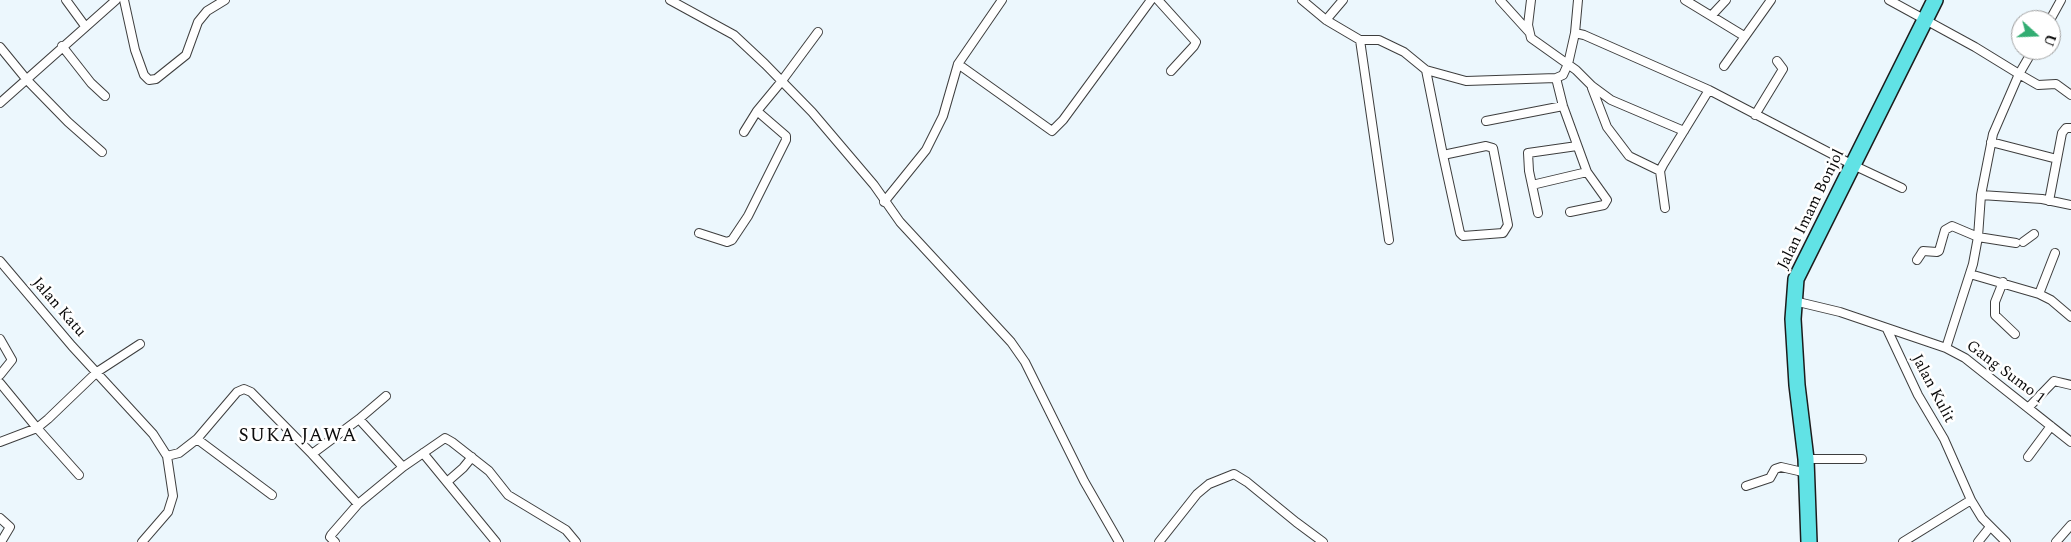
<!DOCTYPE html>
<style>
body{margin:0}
#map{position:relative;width:2071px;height:542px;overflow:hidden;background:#ecf7fd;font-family:Spectral,serif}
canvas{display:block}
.north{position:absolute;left:2011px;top:10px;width:50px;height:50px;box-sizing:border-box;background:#fff;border:1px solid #9d9d9d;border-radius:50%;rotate:110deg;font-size:14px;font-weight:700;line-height:20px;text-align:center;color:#0b0b0b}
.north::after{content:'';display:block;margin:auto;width:18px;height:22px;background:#32ad72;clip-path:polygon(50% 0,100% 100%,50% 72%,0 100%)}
</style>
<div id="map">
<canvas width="2071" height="542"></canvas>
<div class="north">U</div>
</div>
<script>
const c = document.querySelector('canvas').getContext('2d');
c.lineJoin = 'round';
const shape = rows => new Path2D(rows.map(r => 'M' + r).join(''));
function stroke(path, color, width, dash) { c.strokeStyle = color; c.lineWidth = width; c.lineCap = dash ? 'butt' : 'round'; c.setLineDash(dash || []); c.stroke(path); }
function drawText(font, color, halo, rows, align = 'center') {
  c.font = font + ' Spectral,serif'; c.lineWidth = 5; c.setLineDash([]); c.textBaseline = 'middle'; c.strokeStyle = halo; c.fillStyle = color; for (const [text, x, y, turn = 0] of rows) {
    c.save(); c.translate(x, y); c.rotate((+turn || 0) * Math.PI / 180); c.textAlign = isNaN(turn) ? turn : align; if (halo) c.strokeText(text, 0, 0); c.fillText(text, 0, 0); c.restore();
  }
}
const street = shape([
 [66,0,85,26],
 [124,0,135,50,144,75,149,80,156,79,186,55,198,22,207,11,225,0],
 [670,0,734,35,765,64,812,112,874,185,900,222,1011,342,1025,362,1084,481,1119,542],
 [1158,0,1196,42,1194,46,1171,71],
 [1302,0,1326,20,1360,40],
 [1500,0,1529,32],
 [1531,0,1528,25,1531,38,1576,70,1592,86,1611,100,1684,131],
 [1685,0,1744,36],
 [1889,0,1975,47,2019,74,1993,134,1981,195,1978,237,1973,264,1946,348],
 [1712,15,1726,0],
 [1326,20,1343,0],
 [2050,20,2061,0],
 [1575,33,1578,0],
 [62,46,91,83,105,96],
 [0,47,27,80,68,122,102,152],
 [2033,50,2019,74,2038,85,2056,84,2071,95],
 [958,64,1052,131,1063,120,1151,0],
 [1724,66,1771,0],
 [1426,70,1443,155,1460,233,1463,236,1503,233,1508,225,1493,148,1486,146,1443,155],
 [1556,78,1563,106,1587,172,1607,200,1604,205,1570,212],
 [1592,88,1607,127,1629,156,1660,171],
 [0,103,116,0],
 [1755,115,1783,69,1777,61],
 [1486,121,1563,106],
 [744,132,757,111],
 [1991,142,2057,159],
 [1532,185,1587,172],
 [1981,195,2042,199,2071,205],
 [2049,201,2062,133,2066,128,2071,128],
 [884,202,926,150,943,116,958,64,1002,0],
 [1665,208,1660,171,1663,165,1709,90],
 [1538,213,1529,171,1528,153,1577,146],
 [699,233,727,242,732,240,748,216,786,140,786,136,757,111,781,82,818,32],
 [1389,240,1360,40,1379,40,1404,52,1426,70,1466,81,1556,78,1563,75,1568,64,1575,33,1584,35,1709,90,1853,165,1902,188],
 [2023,242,2034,234],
 [1917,260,1923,251,1937,252,1939,251,1945,230,1952,226,1978,237,2016,243],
 [0,261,72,346,153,434,167,456,173,496,168,512,142,542],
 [1970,274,2039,294,2055,253],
 [2003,282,1995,302,1995,315,2015,334],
 [2039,294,2051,300,2071,317],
 [1794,301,1840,312,1946,348,1965,358,2071,442],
 [1887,329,1918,395,1944,439,1971,500,1982,518,2006,542],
 [0,339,12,360,0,375],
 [0,383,37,428,79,475],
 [2029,407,2054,381,2071,385],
 [197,439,272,495],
 [0,442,37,428,48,419,97,372,140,344],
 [423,453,496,542],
 [312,454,359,419,386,396],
 [167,456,179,453,197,439,237,392,244,389,251,392,312,454,358,504,331,535,330,537,335,542],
 [2028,457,2051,426],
 [1806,459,1862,459],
 [403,467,445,438,452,442,489,471,508,495,566,530,576,542],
 [447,482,463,468,472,457],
 [1746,486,1770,478,1775,469,1781,467,1807,473],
 [358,504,403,467,359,419],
 [0,518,10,527,1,542],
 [1159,542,1197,494,1209,484,1234,474,1247,482,1296,522,1323,542],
 [1903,542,1971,500],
 [1978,542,1990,527],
 [2056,542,2071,525]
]);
const highway = shape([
 [1809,542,1806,459,1797,385,1793,319,1796,279,1935,0]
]);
stroke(street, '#3e3e3e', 10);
stroke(highway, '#1c1c1c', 18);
stroke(street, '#fff', 8);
stroke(highway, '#61e2e5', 15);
drawText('16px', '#0b0b0b', '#fff', [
 ["Jalan Imam Bonjol",1812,210,-64],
 ["Jalan Katu",58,308,49],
 ["Gang Sumo 1",2005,373,37],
 ["Jalan Kulit",1932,389,62]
]);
c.letterSpacing = '1px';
drawText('19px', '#0b0b0b', '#fff', [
 ["SUKA JAWA",298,437]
]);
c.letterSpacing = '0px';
</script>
